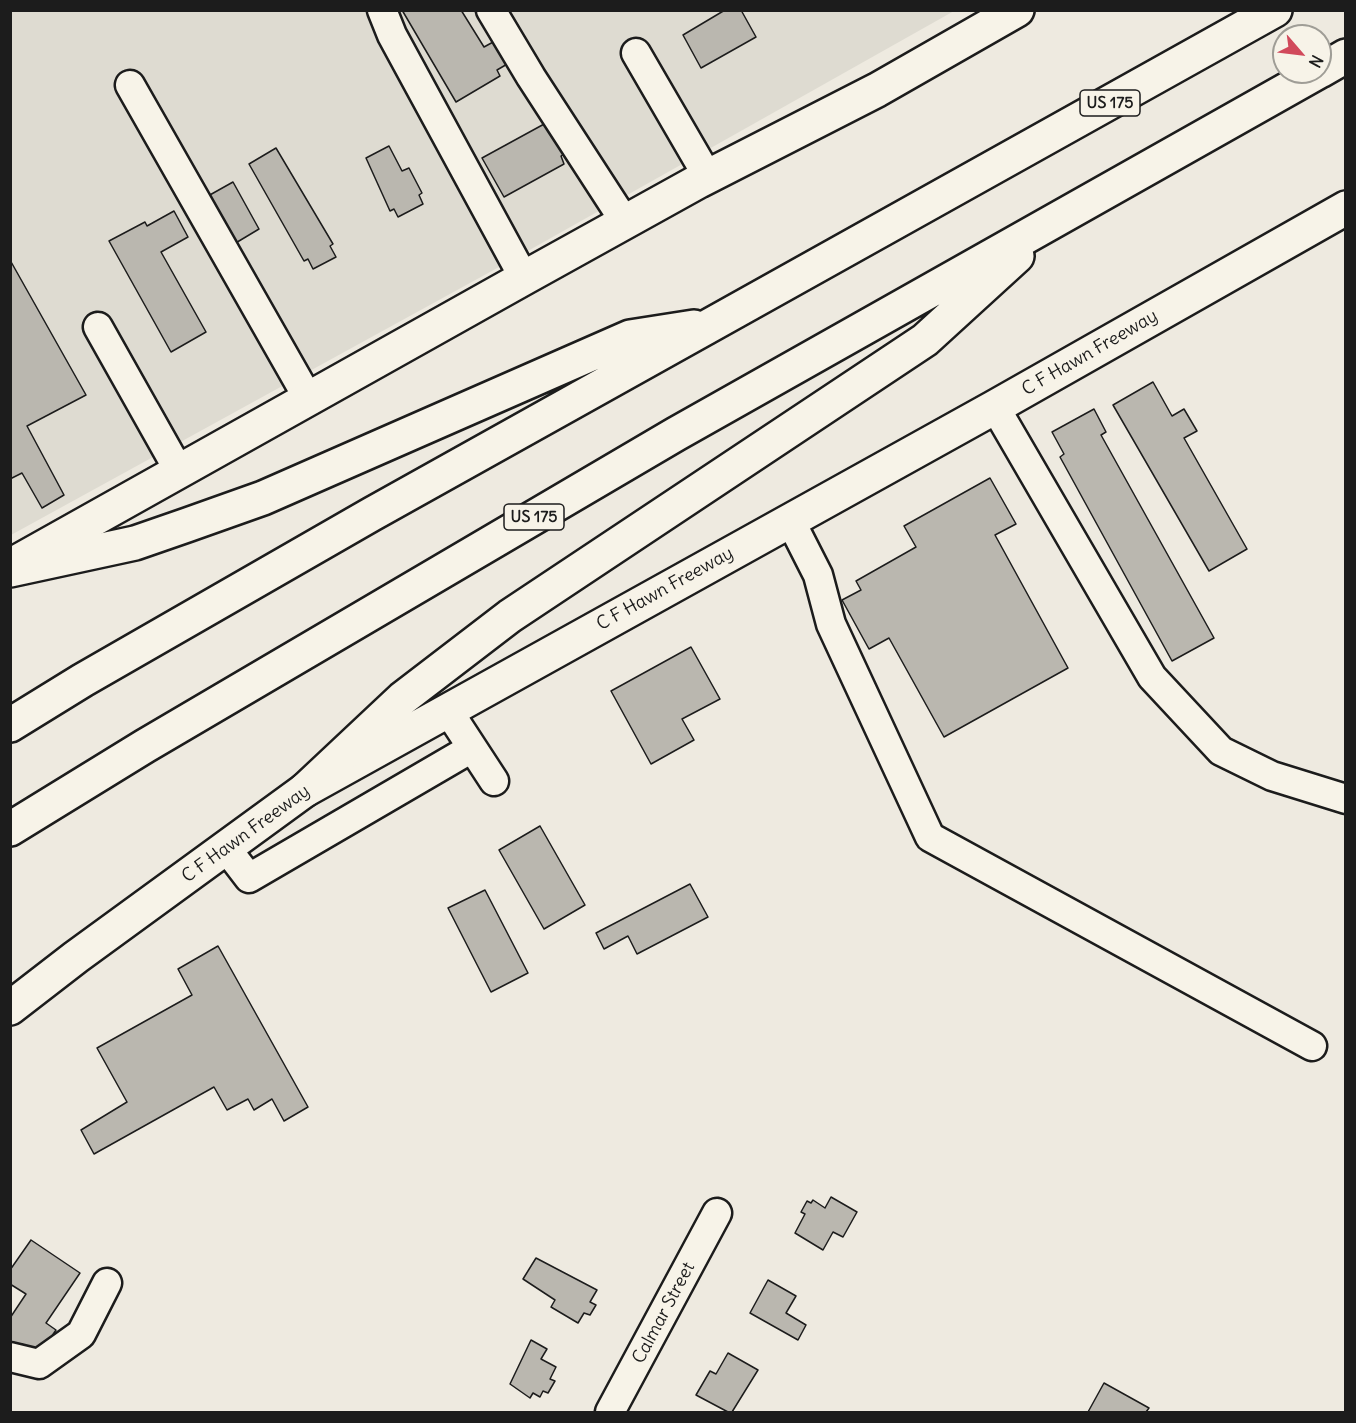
<!DOCTYPE html>
<style>
body{margin:0}
#map{position:relative;width:1356px;height:1423px;overflow:hidden;background:#eeeae0;font-family:Delius,sans-serif}
canvas{display:block}
.frame{position:absolute;inset:0;border:12px solid #1c1c1c;pointer-events:none}
.north{position:absolute;left:1272px;top:24px;width:60px;height:60px;box-sizing:border-box;background:#f7f3e8;border:2px solid #9f9d96;border-radius:50%;rotate:118deg;font-size:16px;font-weight:700;line-height:24px;text-align:center;color:#1c1c1c}
.north::after{content:'';display:block;margin:auto;width:21px;height:27px;background:#d1495b;clip-path:polygon(50% 0,100% 100%,50% 72%,0 100%)}
</style>
<div id="map">
<canvas width="1356" height="1423"></canvas>
<div class="frame"></div>
<div class="north">N</div>
</div>
<script>
const c = document.querySelector('canvas').getContext('2d');
c.lineJoin = 'round';
function fill(path, color) { c.fillStyle = color; c.fill(path, 'evenodd'); }
const shape = rows => new Path2D(rows.map(r => 'M' + r).join(''));
function stroke(path, color, width, dash) { c.strokeStyle = color; c.lineWidth = width; c.lineCap = dash ? 'butt' : 'round'; c.setLineDash(dash || []); c.stroke(path); }
function drawText(font, color, halo, rows, align = 'center') {
  c.font = font + ' Delius,sans-serif'; c.lineWidth = 6; c.setLineDash([]); c.textBaseline = 'middle'; c.strokeStyle = halo; c.fillStyle = color; for (const [text, x, y, turn = 0] of rows) {
    c.save(); c.translate(x, y); c.rotate((+turn || 0) * Math.PI / 180); c.textAlign = isNaN(turn) ? turn : align; if (halo) c.strokeText(text, 0, 0); c.fillText(text, 0, 0); c.restore();
  }
}
fill(shape([
 [11,11,954,11,510,261,11,535]
]), '#dedbd1');
const building = shape([
 [402,10,461,10,484,47,495,41,509,63,497,70,500,76,456,102,402,10],
 [725,10,741,10,756,37,701,68,683,35,725,10],
 [546,123,564,154,561,156,564,164,504,197,482,158,546,123],
 [389,146,402,171,409,168,422,193,419,195,423,204,398,217,394,209,390,211,366,158,389,146],
 [276,148,333,244,330,246,336,257,313,269,308,259,304,261,249,164,276,148],
 [233,182,259,229,234,244,208,196,233,182],
 [174,211,188,237,161,252,206,332,171,352,109,241,145,222,147,226,174,211],
 [10,260,86,395,27,426,64,495,42,508,22,473,10,479,10,260],
 [1153,382,1172,416,1184,409,1197,431,1184,438,1247,549,1209,571,1113,405,1153,382],
 [1094,409,1106,432,1101,435,1214,638,1172,661,1060,457,1064,454,1052,432,1094,409],
 [990,478,1016,524,995,535,1068,668,944,737,889,638,869,649,842,600,861,590,856,581,916,547,904,526,990,478],
 [691,647,720,699,682,719,694,740,651,764,611,691,691,647],
 [540,826,585,905,544,929,499,850,540,826],
 [690,884,708,917,637,954,628,936,604,949,596,933,690,884],
 [485,890,528,973,491,992,448,908,485,890],
 [218,946,308,1107,284,1121,272,1099,254,1110,248,1099,227,1110,214,1087,94,1154,81,1130,127,1102,97,1048,192,995,178,969,218,946],
 [831,1197,857,1212,843,1237,833,1232,823,1250,795,1233,805,1214,801,1212,807,1201,811,1203,813,1200,825,1208,831,1197],
 [31,1240,80,1273,46,1323,56,1330,39,1355,22,1344,18,1351,10,1346,10,1318,26,1294,10,1284,10,1270,31,1240],
 [536,1258,597,1290,590,1302,596,1305,590,1315,584,1313,578,1323,551,1307,555,1300,523,1279,536,1258],
 [768,1280,796,1296,786,1313,806,1325,798,1340,750,1313,768,1280],
 [531,1340,547,1349,541,1359,556,1367,550,1379,555,1381,548,1393,543,1391,540,1397,533,1393,530,1398,510,1384,531,1340],
 [728,1353,758,1370,732,1412,728,1412,696,1395,710,1371,716,1374,728,1353],
 [1104,1383,1149,1408,1146,1412,1088,1412,1104,1383]
]);
fill(building, '#bab7af');
stroke(building, '#1c1c1c', 1.5);
const minor = shape([
 [382,10,392,35,524,278],
 [491,10,531,77,625,222],
 [636,53,708,177],
 [130,85,308,398],
 [98,327,179,471],
 [995,407,1152,677,1221,751,1272,776,1346,799],
 [790,520,818,575,831,624,930,837,1312,1046],
 [447,709,494,781],
 [226,848,249,878,472,748],
 [10,1357,39,1364,81,1334,107,1283],
 [610,1412,717,1213]
]);
const major = shape([
 [10,566,524,278,699,181,877,90,1017,10],
 [10,1008,76,957,305,790,995,407,1346,208]
]);
const highway = shape([
 [1320,71,1346,56],
 [10,570,135,543,187,525,263,498,630,337,694,327],
 [10,725,83,680,372,514,1275,10],
 [305,790,403,698,510,616,925,340,1017,256],
 [10,829,145,746,676,434,1318,72]
]);
stroke(minor, '#1c1c1c', 33);
stroke(major, '#1c1c1c', 38);
stroke(highway, '#1c1c1c', 38);
stroke(minor, '#f7f3e8', 28);
stroke(major, '#f7f3e8', 33);
stroke(highway, '#f7f3e8', 33);
for (const [x, y, w] of [
 [1110,103,60],
 [534,517,60]
]) { const box = new Path2D(); box.roundRect(x - w / 2, y - 13, w, 26, 4.5); c.fillStyle = '#f7f3e8'; c.fill(box); stroke(box, '#1c1c1c', 1.5); }
drawText('bold 16px', '#1c1c1c', null, [
 ["US 175",1110,103],
 ["US 175",534,517]
]);
drawText('18px', '#1c1c1c', '#f7f3e8', [
 ["C F Hawn Freeway",1090,353,-30],
 ["C F Hawn Freeway",665,589,-29],
 ["C F Hawn Freeway",246,834,-36],
 ["Calmar Street",664,1313,-62]
]);
</script>
